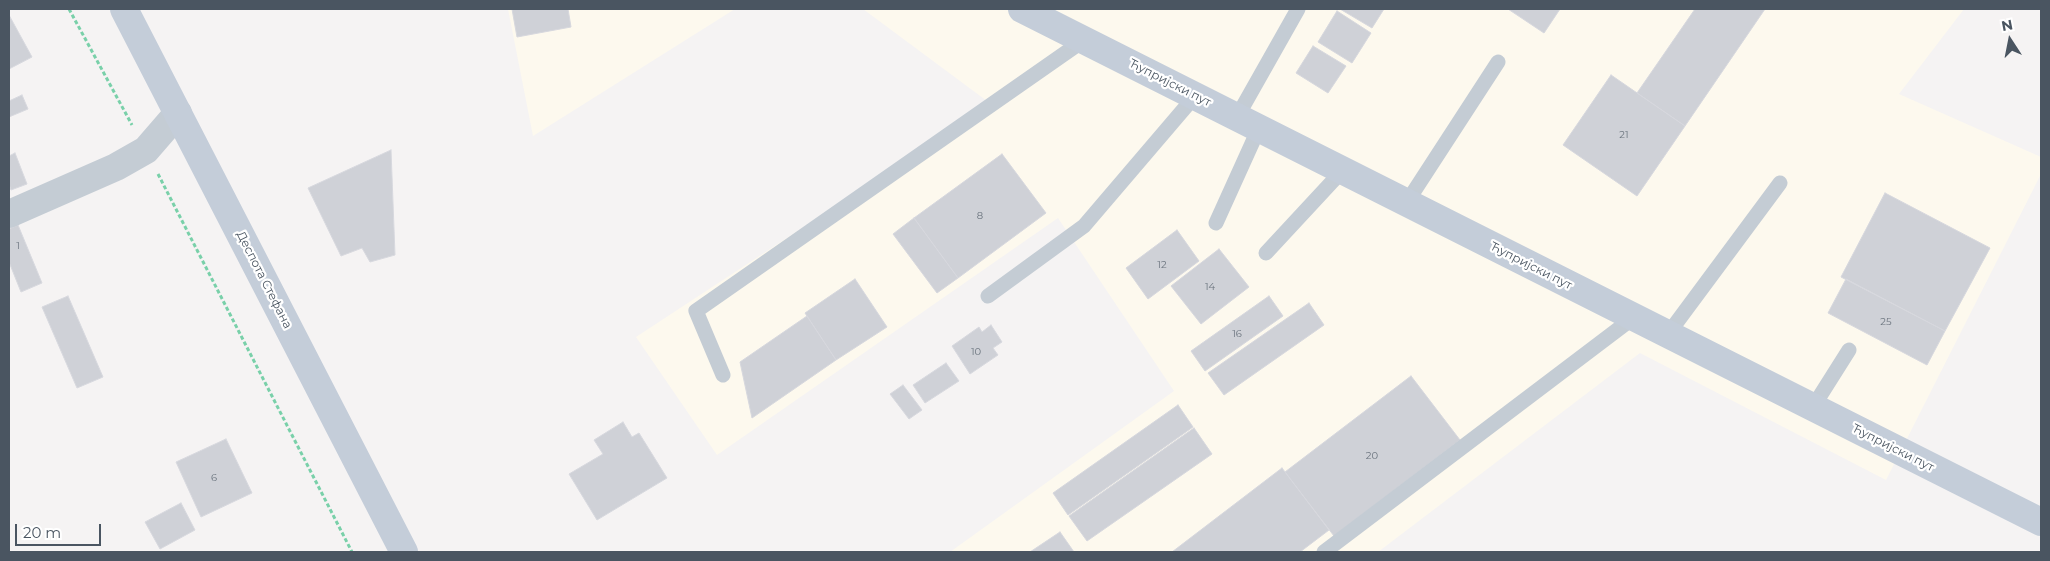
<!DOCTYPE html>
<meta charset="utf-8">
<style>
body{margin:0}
#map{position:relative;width:2050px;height:561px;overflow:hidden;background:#f5f3f3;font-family:Montserrat,sans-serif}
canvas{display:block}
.frame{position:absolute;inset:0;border:10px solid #4a5561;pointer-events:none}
.north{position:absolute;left:1985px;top:15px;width:50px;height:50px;-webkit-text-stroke:4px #fff;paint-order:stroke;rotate:349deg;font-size:14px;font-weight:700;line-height:20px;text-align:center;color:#4a5561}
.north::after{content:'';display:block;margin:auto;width:18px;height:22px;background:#4a5561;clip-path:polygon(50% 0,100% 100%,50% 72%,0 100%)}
.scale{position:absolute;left:15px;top:524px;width:86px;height:22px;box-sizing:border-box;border:2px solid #4a5561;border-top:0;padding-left:6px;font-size:15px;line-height:18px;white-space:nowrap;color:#4a5561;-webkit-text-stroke:4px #fff;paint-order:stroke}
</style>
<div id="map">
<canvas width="2050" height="561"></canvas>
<div class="frame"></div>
<div class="north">N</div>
<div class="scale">20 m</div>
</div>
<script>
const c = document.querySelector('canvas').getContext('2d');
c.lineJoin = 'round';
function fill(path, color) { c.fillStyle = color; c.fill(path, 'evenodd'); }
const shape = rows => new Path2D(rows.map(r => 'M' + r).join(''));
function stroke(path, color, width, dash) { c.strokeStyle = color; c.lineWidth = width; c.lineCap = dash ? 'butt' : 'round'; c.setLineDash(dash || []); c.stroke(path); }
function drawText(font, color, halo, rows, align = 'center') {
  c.font = font + ' Montserrat,sans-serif'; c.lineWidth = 4.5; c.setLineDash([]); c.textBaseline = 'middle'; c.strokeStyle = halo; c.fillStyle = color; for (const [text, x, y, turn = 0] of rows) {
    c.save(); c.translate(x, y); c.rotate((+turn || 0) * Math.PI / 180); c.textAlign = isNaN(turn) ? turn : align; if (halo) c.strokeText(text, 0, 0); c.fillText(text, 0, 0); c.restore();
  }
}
fill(shape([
 [508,9,735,9,533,136],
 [863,9,1964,9,1899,94,2041,157,2041,174,1886,480,1640,353,1378,552,950,552,1174,391,1058,218,717,455,636,337,991,104]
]), '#fdf9ee');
const building = shape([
 [512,9,568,9,571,27,517,37,512,9],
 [1340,9,1384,9,1372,28,1340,9],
 [1508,9,1560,9,1544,33,1508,9],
 [1695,9,1765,9,1685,126,1637,93,1695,9],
 [1337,11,1371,33,1352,63,1318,42,1337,11],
 [9,15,32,57,9,69,9,15],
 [1313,46,1346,66,1328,93,1296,73,1313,46],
 [1611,75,1685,126,1637,196,1563,145,1611,75],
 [22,95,28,109,9,117,9,101,22,95],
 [391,150,395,255,370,262,362,248,341,256,308,188,391,150],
 [15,153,27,184,11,190,9,184,9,156,15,153],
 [1002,154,1046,213,958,278,914,218,1002,154],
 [1885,193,1990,248,1945,331,1841,277,1885,193],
 [914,218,958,278,937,293,893,234,914,218],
 [18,225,42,283,21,292,9,262,9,229,18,225],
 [1177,230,1199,261,1148,299,1126,268,1177,230],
 [1219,249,1249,287,1201,324,1171,286,1219,249],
 [855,279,887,327,836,360,805,313,855,279],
 [1846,279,1945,331,1927,365,1828,313,1846,279],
 [68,296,103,377,77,388,42,307,68,296],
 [1269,296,1283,316,1205,371,1191,351,1269,296],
 [1309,303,1324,325,1224,395,1208,373,1309,303],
 [807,316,836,360,752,418,740,362,807,316],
 [991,325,1002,342,993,348,998,355,970,374,952,346,979,327,982,332,991,325],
 [946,363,959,381,925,403,913,385,946,363],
 [1411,376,1460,440,1334,536,1285,472,1411,376],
 [903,385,922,410,909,419,890,394,903,385],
 [1178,405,1193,427,1068,515,1053,493,1178,405],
 [623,422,632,437,639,433,667,478,597,520,569,474,603,454,594,440,623,422],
 [1194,428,1212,454,1087,541,1069,516,1194,428],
 [226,439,252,493,201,517,176,462,226,439],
 [1282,468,1329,530,1300,552,1172,552,1282,468],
 [181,503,195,530,160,549,145,522,181,503],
 [1060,532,1074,552,1030,552,1060,532]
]);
fill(building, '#cfd1d7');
stroke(building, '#d7d8de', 1);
stroke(shape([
 [69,9,132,125],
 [158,174,352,552]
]), '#79d0a9', 3, [4, 2.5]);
stroke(shape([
 [1237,117,1298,9],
 [1407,202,1498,62],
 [1216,223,1259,128],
 [1266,253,1343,170],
 [988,296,1084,226,1195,96],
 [1668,334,1780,183],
 [723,375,696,311,1084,40],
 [1813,407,1849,350],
 [1324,552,1633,318]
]), '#c4ccd4', 15);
stroke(shape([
 [9,214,116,167,146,150,178,113]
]), '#c4ccd4', 28);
stroke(shape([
 [124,9,404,552],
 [1022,9,2041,522]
]), '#c4cdd9', 28);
drawText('10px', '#6b747e', null, [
 ["21",1624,135],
 ["8",980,216],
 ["1",18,246],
 ["12",1162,265],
 ["14",1210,287],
 ["25",1886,322],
 ["16",1237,334],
 ["10",976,352],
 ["20",1372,456],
 ["6",214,478]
]);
drawText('12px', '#4a5561', '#fff', [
 ["Ћупријски пут",1170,83,27],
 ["Ћупријски пут",1531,266,27],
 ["Деспота Стефана",264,280,63],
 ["Ћупријски пут",1893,448,27]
]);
</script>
